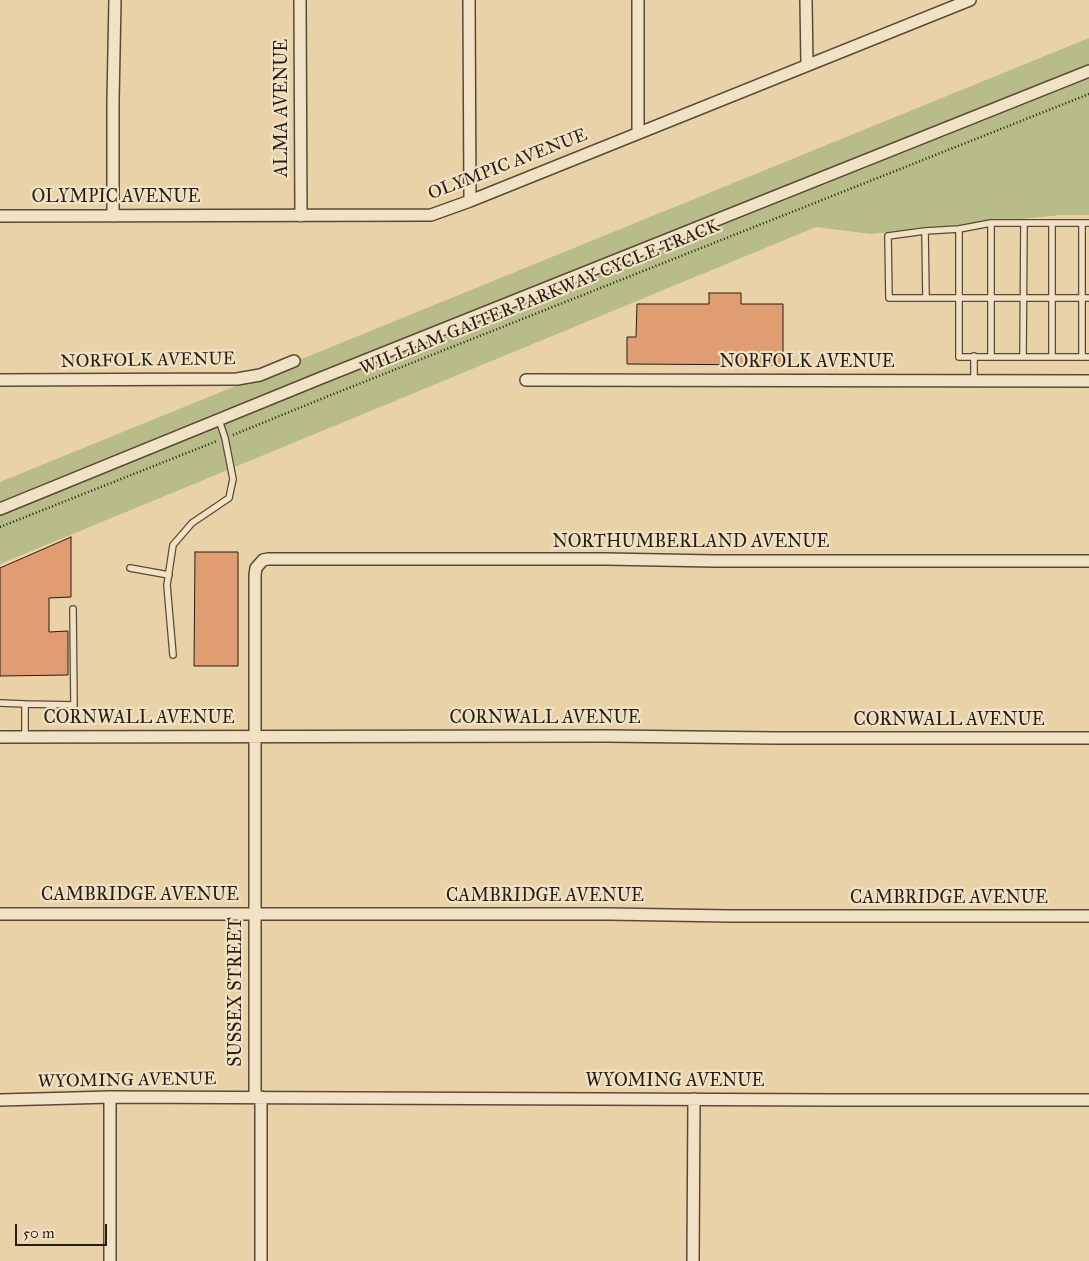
<!DOCTYPE html>
<style>
body{margin:0}
#map{position:relative;width:1089px;height:1261px;overflow:hidden;background:#ead2a8;font-family:"IM FELL Great Primer",serif}
canvas{display:block}
.scale{position:absolute;left:15px;top:1224px;width:92px;height:22px;box-sizing:border-box;border:2px solid #291d13;border-top:0;padding-left:6px;font-size:15px;line-height:18px;white-space:nowrap;color:#291d13;-webkit-text-stroke:4px #f1e2c6;paint-order:stroke}
</style>
<div id="map">
<canvas width="1089" height="1261"></canvas>
<div class="scale">50 m</div>
</div>
<script>
const c = document.querySelector('canvas').getContext('2d');
c.lineJoin = 'round';
function fill(path, color) { c.fillStyle = color; c.fill(path, 'evenodd'); }
const shape = rows => new Path2D(rows.map(r => 'M' + r).join(''));
function stroke(path, color, width, dash) { c.strokeStyle = color; c.lineWidth = width; c.lineCap = dash ? 'butt' : 'round'; c.setLineDash(dash || []); c.stroke(path); }
function drawText(font, color, halo, rows, align = 'center') {
  c.font = font + ' "IM FELL Great Primer",serif'; c.lineWidth = 4.5; c.setLineDash([]); c.textBaseline = 'middle'; c.strokeStyle = halo; c.fillStyle = color; for (const [text, x, y, turn = 0] of rows) {
    c.save(); c.translate(x, y); c.rotate((+turn || 0) * Math.PI / 180); c.textAlign = isNaN(turn) ? turn : align; if (halo) c.strokeText(text, 0, 0); c.fillText(text, 0, 0); c.restore();
  }
}
fill(shape([
 [1089,38,1089,215,1061,215,871,234,816,227,0,564,0,482]
]), '#b7bc88');
const building = shape([
 [709,293,741,293,741,304,783,304,783,365,627,364,627,337,636,337,637,304,709,304,709,293],
 [71,537,71,597,49,598,49,632,68,631,68,675,0,676,0,568,71,537],
 [195,552,238,552,238,666,194,666,195,552]
]);
fill(building, '#e09d72');
stroke(building, '#291d13', 1);
const lane = shape([
 [1089,223,991,223,959,229,925,231,888,236,889,298,1089,298],
 [959,229,959,357,1089,357],
 [925,231,926,298],
 [991,357,991,223],
 [1023,357,1024,223],
 [1052,357,1052,223],
 [1082,357,1082,223],
 [974,381,974,356],
 [130,568,169,575],
 [173,655,167,585,173,545,192,523,229,498,233,479,225,438,219,420],
 [0,703,25,704,25,737],
 [25,704,74,705,73,609]
]);
const street = shape([
 [300,0,301,216],
 [469,0,470,201],
 [638,0,638,133],
 [806,0,807,65],
 [0,216,431,215,470,201,970,0],
 [113,216,113,101,115,0],
 [0,380,237,379,260,375,294,361],
 [526,380,1089,381],
 [0,509,321,378,1089,71],
 [0,737,608,736,775,738,1089,738],
 [0,914,609,914,729,916,1089,916],
 [255,1097,255,575,256,568,263,560,268,559,606,559,714,561,1089,561],
 [0,1100,110,1097,838,1100,1089,1100],
 [110,1261,110,1097],
 [261,1261,261,1097],
 [693,1261,694,1099]
]);
stroke(lane, '#594a38', 8);
stroke(street, '#594a38', 14);
stroke(shape([
 [233,435,326,397,1089,94],
 [0,527,217,441]
]), '#291d13', 2.5, [1, 2.5]);
stroke(lane, '#f1e2c6', 5.5);
stroke(street, '#f1e2c6', 11);
drawText('18px', '#291d13', '#f1e2c6', [
 ["ALMA AVENUE",283,108,-90],
 ["OLYMPIC AVENUE",508,165,-21],
 ["OLYMPIC AVENUE",116,198],
 ["WILLIAM GAITER PARKWAY CYCLE TRACK",540,298,-22],
 ["NORFOLK AVENUE",148,361,-1],
 ["NORFOLK AVENUE",807,363],
 ["NORTHUMBERLAND AVENUE",691,543],
 ["CORNWALL AVENUE",139,719],
 ["CORNWALL AVENUE",545,719],
 ["CORNWALL AVENUE",949,721],
 ["CAMBRIDGE AVENUE",140,896],
 ["CAMBRIDGE AVENUE",545,897],
 ["CAMBRIDGE AVENUE",949,899],
 ["SUSSEX STREET",237,992,-90],
 ["WYOMING AVENUE",127,1081,-1],
 ["WYOMING AVENUE",675,1082]
]);
</script>
